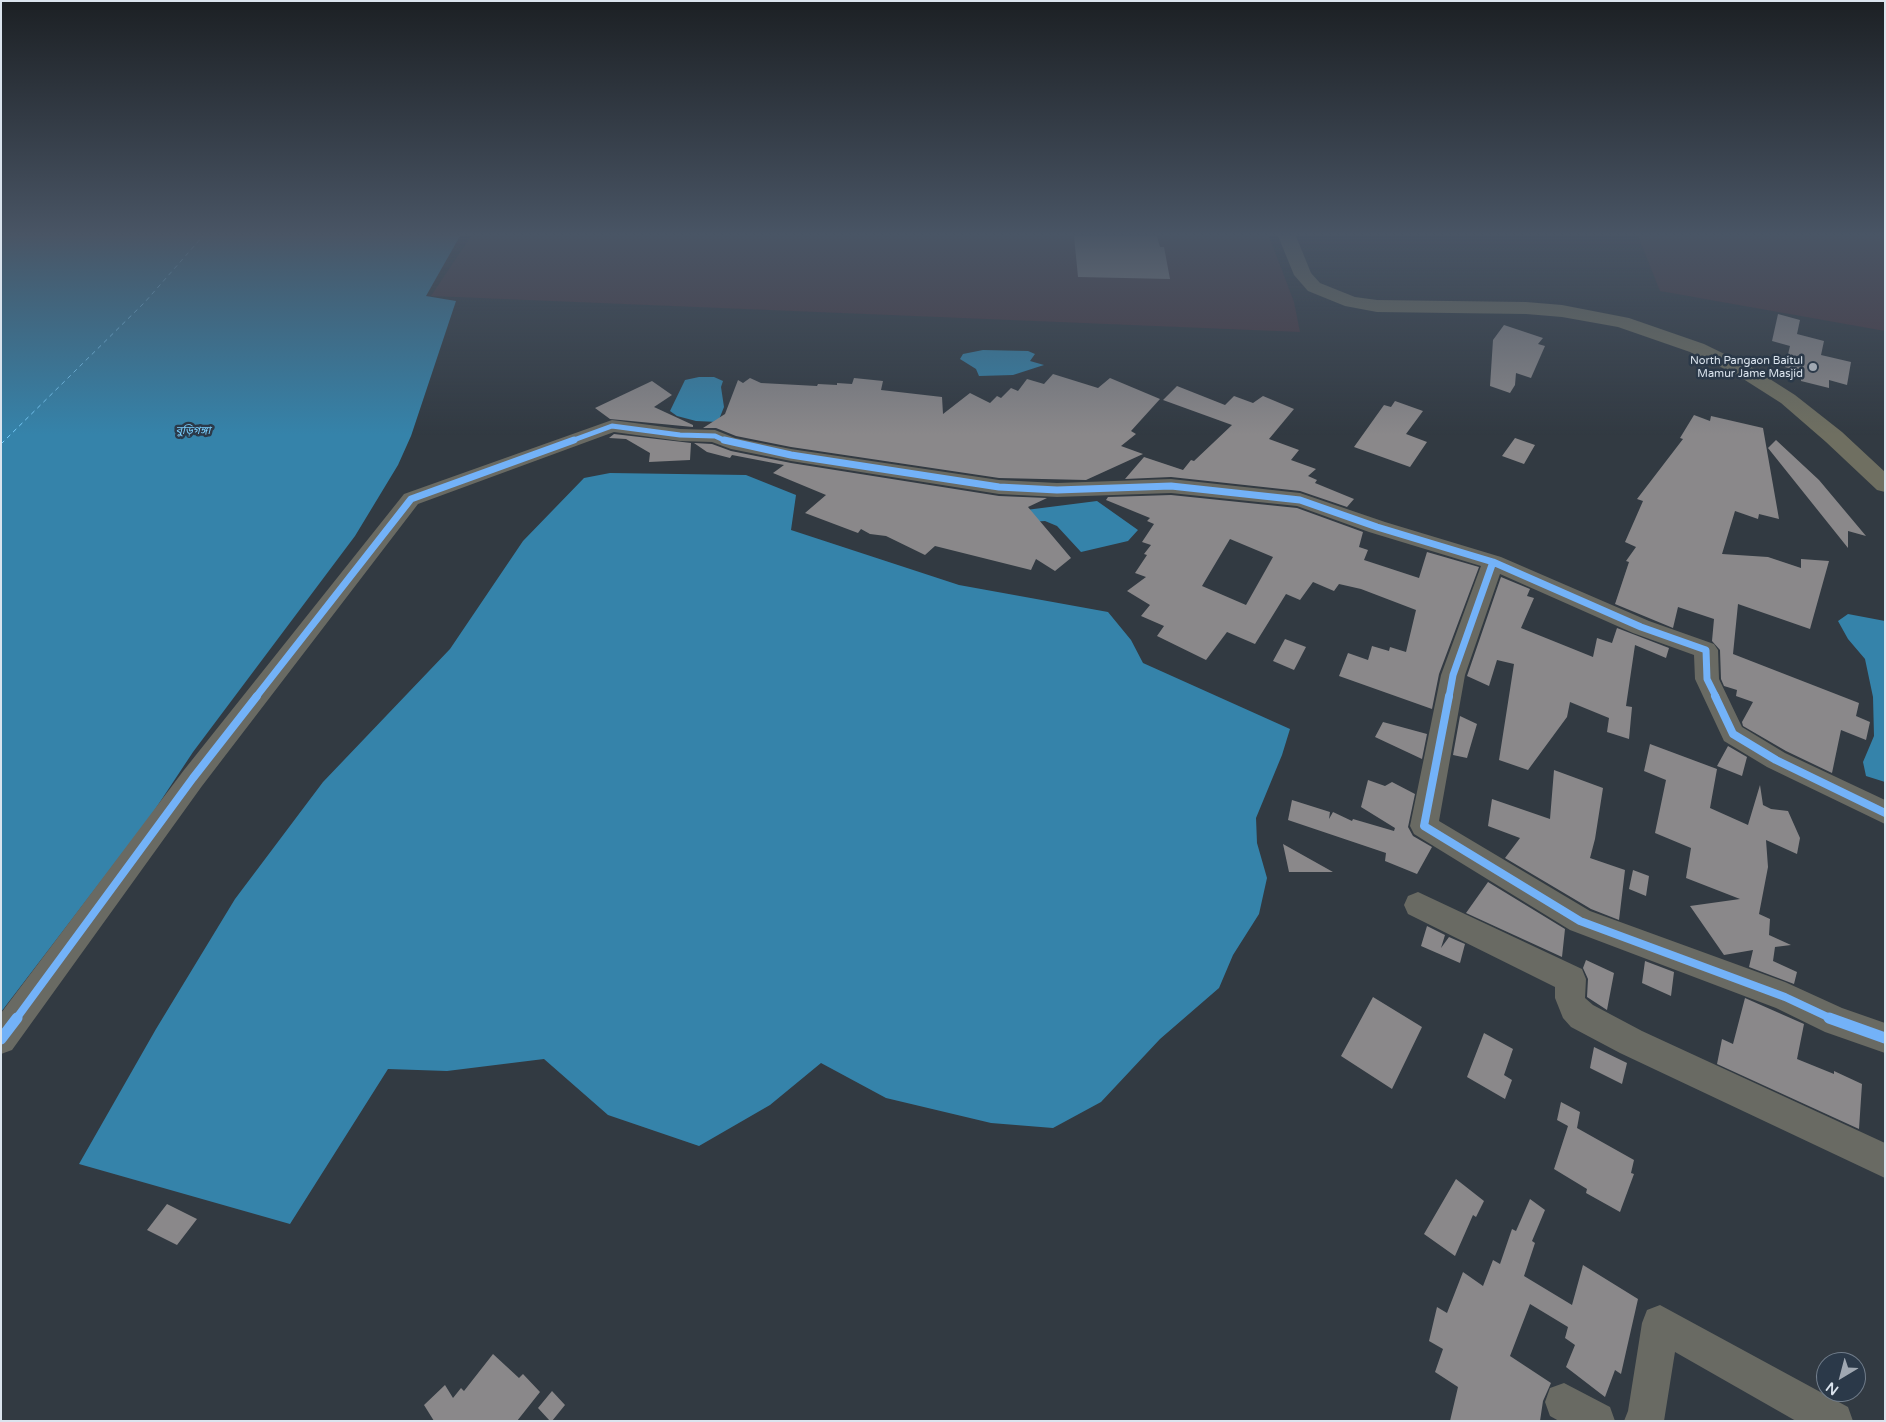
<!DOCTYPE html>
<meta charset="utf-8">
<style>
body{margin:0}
#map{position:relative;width:1886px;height:1422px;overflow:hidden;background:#323a42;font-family:"Varela Round",sans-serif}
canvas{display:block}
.frame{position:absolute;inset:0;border:2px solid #dbe4ee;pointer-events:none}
.north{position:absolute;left:1816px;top:1352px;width:50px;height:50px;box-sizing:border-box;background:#2b3949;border:1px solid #717d8b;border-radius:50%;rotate:217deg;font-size:14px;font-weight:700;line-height:20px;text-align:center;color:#dbe4ee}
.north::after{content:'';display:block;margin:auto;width:18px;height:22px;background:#a0a8b2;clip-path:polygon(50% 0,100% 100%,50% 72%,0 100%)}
</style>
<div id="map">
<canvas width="1886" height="1422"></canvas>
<div class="frame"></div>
<div class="north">N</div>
</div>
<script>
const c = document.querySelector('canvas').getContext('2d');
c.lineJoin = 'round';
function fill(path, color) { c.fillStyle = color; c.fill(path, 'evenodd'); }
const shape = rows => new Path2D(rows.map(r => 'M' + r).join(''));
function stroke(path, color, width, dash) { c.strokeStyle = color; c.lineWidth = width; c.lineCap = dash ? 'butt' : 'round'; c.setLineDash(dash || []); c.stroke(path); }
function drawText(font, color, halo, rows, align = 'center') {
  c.font = font + ' "Varela Round","Noto Sans Bengali",sans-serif'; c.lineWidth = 5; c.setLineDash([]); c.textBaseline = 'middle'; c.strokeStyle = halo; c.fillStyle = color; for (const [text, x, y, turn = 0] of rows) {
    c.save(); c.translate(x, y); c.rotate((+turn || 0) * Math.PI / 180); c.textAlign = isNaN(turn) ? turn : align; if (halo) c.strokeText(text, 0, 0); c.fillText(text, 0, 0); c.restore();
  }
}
fill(shape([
 [471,236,1269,236,1294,302,1300,332,431,296],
 [1638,236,1885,236,1885,331,1660,291]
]), '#483942');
fill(shape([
 [1,236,460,236,426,296,456,301,411,436,398,465,355,536,193,752,150,817,1,1012],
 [983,350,1028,351,1035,354,1030,361,1044,365,1013,375,979,376,976,369,960,359,963,354],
 [699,377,714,377,723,381,721,387,724,407,718,422,696,421,677,416,670,411,685,380],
 [610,473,746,475,796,495,791,530,959,585,1108,612,1131,640,1143,663,1290,729,1282,755,1256,818,1257,843,1267,878,1259,914,1233,955,1219,988,1160,1039,1101,1102,1053,1128,991,1123,886,1098,821,1063,770,1105,699,1146,608,1115,544,1059,447,1071,388,1069,290,1224,79,1164,156,1029,235,899,323,782,450,649,523,541,584,478],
 [1097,501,1138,530,1128,541,1081,552,1057,526,1045,521,1030,522,1026,510],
 [1848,614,1885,621,1885,782,1866,776,1863,762,1874,736,1873,697,1865,659,1848,639,1838,621]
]), '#3583aa');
stroke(shape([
 [1,444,145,302,203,236]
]), '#79cffe', 1, [4.5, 4]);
fill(shape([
 [1074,236,1157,236,1160,247,1164,247,1170,279,1078,277],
 [1778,314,1800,320,1797,334,1824,341,1821,355,1851,362,1847,385,1829,380,1829,388,1801,381,1801,372,1785,367,1790,346,1772,341],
 [1504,325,1543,338,1538,344,1545,346,1531,378,1516,373,1515,385,1510,393,1490,386,1493,340],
 [1053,374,1098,388,1110,378,1160,399,1131,431,1136,434,1121,446,1143,454,1086,480,999,478,791,447,736,436,716,428,703,428,725,414,738,380,743,383,750,378,761,383,817,386,818,384,837,385,837,383,852,384,854,378,883,381,881,390,942,397,943,414,970,393,990,403,997,396,1001,398,1011,388,1018,391,1027,379,1044,384],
 [652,381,672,395,654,407,693,425,693,427,610,419,595,408],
 [1177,386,1225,405,1234,396,1253,403,1263,396,1294,409,1269,439,1299,450,1291,460,1316,469,1308,476,1317,480,1315,483,1354,499,1347,507,1300,491,1171,477,1125,479,1144,457,1183,470,1191,460,1194,461,1232,425,1163,400],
 [1395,401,1423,411,1406,434,1427,442,1410,467,1354,447,1384,405,1391,407],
 [1694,415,1710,421,1711,416,1763,428,1779,519,1759,514,1758,519,1735,511,1722,554,1768,557,1801,568,1801,559,1829,561,1810,629,1738,604,1733,654,1859,703,1856,716,1870,722,1866,740,1841,730,1832,773,1786,751,1743,726,1742,722,1753,702,1736,696,1737,690,1724,686,1721,679,1720,650,1712,641,1714,619,1678,607,1673,628,1615,604,1629,562,1626,561,1636,547,1625,542,1643,501,1637,499,1683,439,1680,438],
 [614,434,691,443,690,460,649,462,650,453,626,439,609,438],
 [1515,438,1535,445,1524,464,1502,456],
 [1776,440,1819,480,1866,536,1848,531,1848,548,1768,448],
 [694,443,712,444,731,451,791,463,999,496,1047,498,1028,507,1071,558,1055,571,1036,559,1031,570,935,546,925,555,886,536,870,534,861,529,858,533,805,513,826,495,773,473,784,465,732,455,730,458,707,452],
 [1171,495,1297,508,1363,532,1359,547,1368,550,1364,560,1419,578,1427,552,1479,567,1439,674,1432,709,1339,676,1348,653,1368,660,1372,646,1389,651,1390,647,1406,652,1416,610,1361,589,1339,584,1334,591,1313,582,1300,600,1286,594,1255,644,1227,632,1206,660,1157,636,1164,626,1141,616,1150,605,1127,591,1146,577,1135,573,1147,555,1144,554,1151,545,1142,542,1154,524,1147,521,1150,518,1106,500,1108,497],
 [1230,539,1273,557,1246,605,1202,586],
 [1501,577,1530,589,1527,596,1534,598,1521,628,1593,657,1597,638,1612,643,1617,628,1669,648,1666,658,1635,645,1626,706,1632,707,1629,739,1607,732,1609,718,1570,702,1567,717,1528,770,1499,760,1514,664,1497,660,1489,686,1467,676],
 [1285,639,1306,647,1294,670,1273,661],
 [1460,716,1477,724,1467,758,1453,755],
 [1383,722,1427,734,1422,759,1375,737],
 [1650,744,1717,769,1710,808,1748,825,1760,785,1763,805,1771,809,1788,811,1800,838,1797,854,1766,840,1768,867,1759,914,1770,919,1769,935,1791,945,1775,947,1773,961,1797,972,1794,984,1749,967,1753,950,1724,955,1690,906,1740,899,1686,878,1691,848,1655,833,1666,780,1644,771],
 [1728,746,1747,757,1742,776,1717,766],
 [1554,770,1603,788,1595,839,1590,858,1625,870,1619,920,1591,909,1505,858,1520,838,1488,826,1492,799,1550,819],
 [1368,780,1385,786,1392,782,1415,794,1408,827,1413,836,1432,847,1417,874,1385,861,1386,853,1288,820,1292,800,1330,812,1329,819,1333,812,1352,821,1353,819,1394,831,1395,828,1361,807],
 [1283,844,1333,872,1289,872],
 [1633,870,1649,876,1646,896,1629,889],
 [1488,882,1565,929,1562,957,1466,913],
 [1427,926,1445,935,1441,948,1449,937,1465,944,1460,963,1421,946],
 [1586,960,1614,973,1607,1010,1587,997,1588,979,1583,968],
 [1645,961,1674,972,1671,996,1642,983],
 [1373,997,1422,1027,1392,1089,1341,1056],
 [1745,998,1804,1024,1797,1059,1834,1074,1834,1071,1862,1084,1859,1129,1717,1064,1722,1039,1733,1044],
 [1484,1033,1513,1049,1504,1075,1512,1080,1505,1099,1467,1077],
 [1594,1047,1627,1063,1622,1084,1590,1068],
 [1561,1102,1580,1112,1577,1128,1634,1160,1631,1173,1634,1174,1620,1212,1586,1193,1587,1189,1554,1169,1568,1126,1557,1120],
 [1456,1179,1484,1201,1476,1217,1473,1215,1455,1256,1424,1234],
 [1530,1199,1545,1210,1532,1241,1535,1243,1524,1276,1572,1305,1583,1265,1638,1299,1621,1374,1615,1370,1605,1397,1566,1367,1575,1345,1565,1338,1568,1327,1530,1304,1510,1356,1551,1383,1543,1401,1540,1421,1450,1421,1458,1387,1435,1372,1443,1349,1429,1341,1437,1307,1447,1313,1463,1272,1483,1286,1493,1260,1500,1264,1512,1229,1516,1231],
 [167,1204,197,1219,177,1245,147,1230],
 [493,1354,519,1378,523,1374,540,1392,517,1421,434,1421,424,1405,445,1385,453,1398,461,1388,464,1391],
 [552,1391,565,1405,552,1421,550,1421,538,1408]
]), '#8a888a');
fill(shape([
 [612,420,680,429,715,430,735,438,791,449,999,480,1057,483,1171,479,1300,493,1385,522,1501,557,1649,621,1714,644,1718,650,1719,679,1742,727,1785,753,1885,800,1885,824,1767,767,1724,741,1695,679,1694,655,1633,633,1500,574,1465,675,1439,821,1590,911,1785,982,1842,1008,1885,1023,1885,1053,1825,1032,1776,1008,1570,930,1414,834,1410,826,1441,675,1481,566,1369,532,1297,506,1171,493,1057,497,999,494,791,461,731,449,712,442,680,441,614,432,418,504,202,786,12,1050,1,1054,1,1013,184,770,404,494,612,420],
 [1418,892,1582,969,1586,979,1585,998,1593,1005,1642,1031,1885,1143,1885,1178,1620,1053,1571,1027,1563,1018,1555,998,1555,987,1408,914,1404,905,1408,896,1418,892],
 [1660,1305,1848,1407,1853,1421,1796,1421,1675,1352,1664,1421,1624,1421,1628,1411,1642,1323,1647,1310,1660,1305],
 [1564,1383,1610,1407,1615,1421,1559,1421,1550,1416,1545,1402,1550,1388,1564,1383]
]), '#696a63');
fill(shape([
 [1278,236,1296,236,1311,273,1320,283,1355,297,1377,300,1526,302,1562,305,1629,318,1704,344,1751,367,1795,395,1842,432,1885,472,1885,492,1877,490,1826,442,1781,403,1737,375,1690,352,1618,327,1562,317,1526,314,1377,312,1345,306,1308,291,1294,275,1278,236]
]), '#6f6f61');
stroke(shape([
 [571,441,612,426,680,435,715,436,726,441]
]), '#73b2f8', 5);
stroke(shape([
 [724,440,791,455,999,487,1057,490,1171,486,1300,500,1377,527,1493,562,1641,627,1706,650,1707,679,1716,697],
 [256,697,411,499,574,440],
 [1449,697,1453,675,1493,562]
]), '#73b2f8', 7);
stroke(shape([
 [1449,696,1424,826,1580,921,1785,997,1832,1019],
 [1715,696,1733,734,1776,760,1885,813],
 [16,1019,193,778,257,696]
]), '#73b2f8', 8);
stroke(shape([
 [1829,1018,1885,1038],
 [1,1039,17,1018]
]), '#73b2f8', 11);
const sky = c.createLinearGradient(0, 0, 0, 435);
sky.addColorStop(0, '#1c2024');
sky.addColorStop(0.54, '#495565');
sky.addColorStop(1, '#49556500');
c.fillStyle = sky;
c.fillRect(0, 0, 1886, 435);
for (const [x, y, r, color] of [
 [1813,367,5,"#a0a8b2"]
]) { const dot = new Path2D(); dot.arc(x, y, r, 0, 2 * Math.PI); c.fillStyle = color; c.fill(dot); stroke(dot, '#2b3949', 2); }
drawText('11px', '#dbe4ee', '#2b3949', [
 ["North Pangaon Baitul",1803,361],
 ["Mamur Jame Masjid",1803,374]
], 'right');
drawText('italic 11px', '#79cffe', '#2b3949', [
 ["বুড়িগঙ্গা",193,431]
]);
</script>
